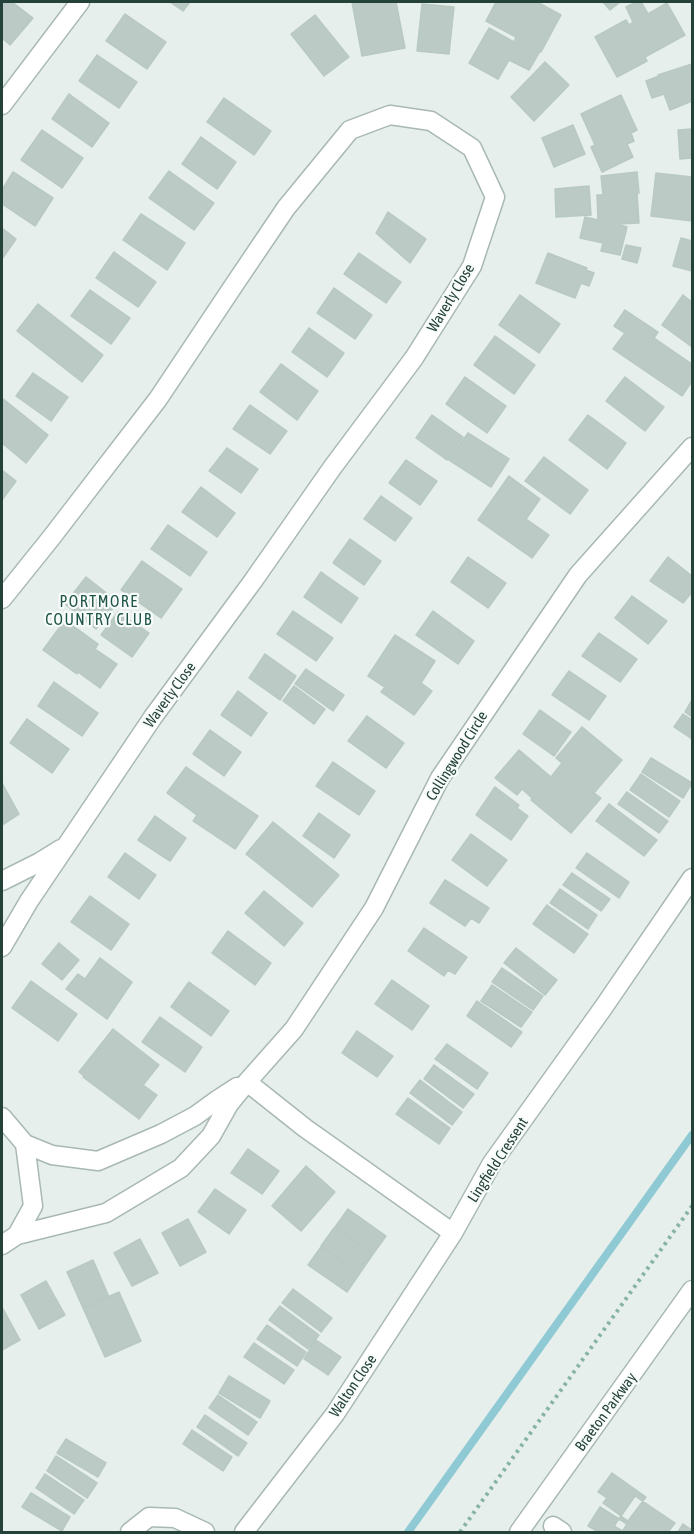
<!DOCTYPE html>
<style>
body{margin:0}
#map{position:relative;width:694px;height:1534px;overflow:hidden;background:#e6efeb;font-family:"Asap Condensed",sans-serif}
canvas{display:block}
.frame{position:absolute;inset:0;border:3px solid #24423a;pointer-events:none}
</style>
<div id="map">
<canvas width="694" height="1534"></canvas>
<div class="frame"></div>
</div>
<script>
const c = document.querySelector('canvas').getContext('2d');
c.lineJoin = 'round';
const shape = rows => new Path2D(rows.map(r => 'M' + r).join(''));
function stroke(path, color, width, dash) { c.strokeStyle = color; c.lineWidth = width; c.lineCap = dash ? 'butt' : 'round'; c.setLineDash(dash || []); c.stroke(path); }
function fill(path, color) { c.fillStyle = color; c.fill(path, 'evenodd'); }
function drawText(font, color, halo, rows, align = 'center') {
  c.font = font + ' "Asap Condensed",sans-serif'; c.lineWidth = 4.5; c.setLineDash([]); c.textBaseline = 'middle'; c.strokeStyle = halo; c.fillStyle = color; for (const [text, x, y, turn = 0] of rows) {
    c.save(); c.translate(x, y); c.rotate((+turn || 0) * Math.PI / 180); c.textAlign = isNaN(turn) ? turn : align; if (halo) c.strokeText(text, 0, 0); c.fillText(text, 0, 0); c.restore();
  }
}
stroke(shape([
 [408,1532,692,1135]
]), '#8ec9d4', 8);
const building = shape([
 [2,2,12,2,33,18,10,45,2,38,2,2],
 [170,2,190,2,183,11,170,2],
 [352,2,396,2,405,48,362,56,352,2],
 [496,2,537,2,561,15,541,52,540,51,529,70,509,60,498,79,469,63,489,28,514,42,516,37,486,21,496,2],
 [603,2,620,2,610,10,603,2],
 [636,2,641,2,648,14,667,3,685,35,645,57,647,61,617,77,595,37,626,20,629,25,633,22,626,7,636,2],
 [422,4,454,7,449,54,417,51,422,4],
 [125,14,166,42,147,69,106,41,125,14],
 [315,15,349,57,324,76,291,34,315,15],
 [97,55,137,82,119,108,79,81,97,55],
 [545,62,569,85,534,121,511,97,545,62],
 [692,64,692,101,670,110,664,94,652,98,646,81,659,76,658,75,692,64],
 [69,94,109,123,92,147,52,119,69,94],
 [621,95,637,130,631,133,634,141,627,144,633,157,602,172,591,147,595,145,581,114,621,95],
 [224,98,271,131,254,155,207,122,224,98],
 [573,125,585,154,554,167,542,138,573,125],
 [692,129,692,158,680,159,678,130,692,129],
 [42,130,83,158,62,188,21,160,42,130],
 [201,137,236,162,217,189,182,164,201,137],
 [169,171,214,203,194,230,149,198,169,171],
 [13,172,53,198,35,226,2,204,2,190,13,172],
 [637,172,639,193,637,193,639,223,617,224,627,227,620,255,601,251,603,243,580,238,585,217,598,220,597,195,603,195,601,176,637,172],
 [656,173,692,177,692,221,651,216,656,173],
 [589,186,591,215,556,217,555,189,589,186],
 [388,212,426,239,410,263,376,233,388,212],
 [141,214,185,243,167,270,123,240,141,214],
 [2,228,16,239,2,259,2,228],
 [681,238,692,241,692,271,673,266,681,238],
 [626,245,641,248,637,263,622,259,626,245],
 [114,252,156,282,138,307,96,278,114,252],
 [359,253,401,282,386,303,344,274,359,253],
 [548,253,587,268,586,270,594,273,589,286,581,283,575,298,536,283,548,253],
 [334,288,372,315,355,339,317,313,334,288],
 [90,290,130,318,111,344,71,316,90,290],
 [520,295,560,324,539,353,499,325,520,295],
 [683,295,692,302,692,347,662,325,683,295],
 [38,304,103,355,82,382,17,331,38,304],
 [625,310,658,332,654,338,692,364,692,381,682,396,613,349,625,333,614,326,625,310],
 [309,328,344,353,327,377,292,352,309,328],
 [495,336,535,365,514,394,474,365,495,336],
 [281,364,318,391,297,420,260,392,281,364],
 [33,373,68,397,51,421,16,396,33,373],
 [465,377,506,406,487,433,446,404,465,377],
 [625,377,664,407,645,431,606,401,625,377],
 [2,398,48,435,26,463,2,443,2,398],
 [250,405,287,431,270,454,233,429,250,405],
 [432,415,463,437,447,460,416,438,432,415],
 [588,415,626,443,607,469,569,440,588,415],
 [468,433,509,459,491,487,449,460,468,433],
 [227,448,258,469,241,493,209,471,227,448],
 [544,457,588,490,570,514,525,481,544,457],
 [406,460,437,481,420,505,389,483,406,460],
 [2,470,16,481,2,500,2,470],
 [509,476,540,499,526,519,549,535,532,558,478,520,509,476],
 [201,487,235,513,217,537,182,512,201,487],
 [381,496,412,518,395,541,364,519,381,496],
 [168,525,207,552,190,576,151,549,168,525],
 [350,539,381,561,364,585,333,563,350,539],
 [468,557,506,583,488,608,451,582,468,557],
 [668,557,692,576,692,592,683,603,650,581,668,557],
 [142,561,182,589,161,618,121,590,142,561],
 [321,572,358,598,341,623,304,597,321,572],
 [86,577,118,602,96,629,65,604,86,577],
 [632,596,667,621,648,644,615,618,632,596],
 [293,611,333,638,316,661,277,634,293,611],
 [433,611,474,641,458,664,416,635,433,611],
 [118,612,149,633,132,657,101,635,118,612],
 [65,620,98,644,95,649,117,664,100,688,78,672,77,674,43,650,65,620],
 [599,633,637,659,620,682,582,656,599,633],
 [395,635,435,661,421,683,432,691,414,715,381,692,385,687,368,676,395,635],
 [265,654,296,676,280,700,249,678,265,654],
 [306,669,344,695,333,711,295,684,306,669],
 [569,671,606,696,589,720,552,695,569,671],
 [54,682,98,713,82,736,38,706,54,682],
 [294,686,325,709,314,724,283,701,294,686],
 [238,691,267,713,251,736,221,715,238,691],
 [692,700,692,717,685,712,692,700],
 [540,710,571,732,554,756,523,734,540,710],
 [683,714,692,720,692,739,674,727,683,714],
 [367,716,404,743,386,768,348,741,367,716],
 [27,719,69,749,52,773,10,743,27,719],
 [582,727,622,760,594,793,601,798,571,833,531,800,532,798,522,789,517,795,495,778,519,750,551,777,562,763,556,758,582,727],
 [210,730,241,752,224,776,193,754,210,730],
 [651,758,692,783,683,798,642,772,651,758],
 [333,762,375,791,359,815,316,786,333,762],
 [186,767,258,816,235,849,193,821,197,815,167,793,186,767],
 [641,774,680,801,669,817,630,790,641,774],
 [2,783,19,814,2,825,2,783],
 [495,787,519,805,517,808,528,816,511,840,476,815,495,787],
 [627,792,668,821,659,833,618,804,627,792],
 [609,804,657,840,644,856,596,821,609,804],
 [319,813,350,835,334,858,303,836,319,813],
 [155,816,186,838,170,861,138,840,155,816],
 [273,822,339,875,312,907,246,854,273,822],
 [471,834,507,860,487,886,452,860,471,834],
 [125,853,156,875,139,899,108,877,125,853],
 [587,853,629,882,619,898,576,868,587,853],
 [572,873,610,899,601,911,563,885,572,873],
 [445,880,489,908,479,923,471,918,465,926,430,903,445,880],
 [560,889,597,915,588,929,550,903,560,889],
 [264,891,303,923,284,946,245,913,264,891],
 [90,896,129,924,111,950,71,922,90,896],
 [547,905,588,934,574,953,533,924,547,905],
 [424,928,467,957,455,974,448,970,444,976,408,951,424,928],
 [228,931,271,963,255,985,212,953,228,931],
 [59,943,79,960,62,980,42,964,59,943],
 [516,948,557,980,545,995,504,963,516,948],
 [100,958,132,982,107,1019,66,989,78,974,85,979,100,958],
 [502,968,543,996,533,1010,492,982,502,968],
 [392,980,429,1006,412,1030,375,1004,392,980],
 [31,981,77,1014,58,1041,12,1008,31,981],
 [189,982,229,1011,211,1036,171,1007,189,982],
 [492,985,532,1012,521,1027,481,1001,492,985],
 [477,1001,522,1032,511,1047,467,1016,477,1001],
 [160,1017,202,1047,185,1072,142,1042,160,1017],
 [113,1029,159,1065,143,1085,157,1095,139,1119,83,1077,84,1076,79,1072,113,1029],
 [357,1031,393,1056,377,1077,342,1053,357,1031],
 [447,1044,488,1073,477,1089,435,1059,447,1044],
 [434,1065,474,1094,463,1108,424,1079,434,1065],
 [420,1080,462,1112,452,1125,410,1093,420,1080],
 [408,1098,450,1128,439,1144,396,1114,408,1098],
 [248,1149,279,1171,262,1194,231,1173,248,1149],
 [306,1166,335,1192,301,1231,272,1206,306,1166],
 [215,1189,246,1210,229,1234,198,1212,215,1189],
 [348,1209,386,1236,373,1254,335,1227,348,1209],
 [188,1219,206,1252,180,1266,162,1233,188,1219],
 [334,1228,373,1254,360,1273,321,1246,334,1228],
 [140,1239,158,1273,132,1286,114,1253,140,1239],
 [321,1247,360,1273,347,1292,308,1265,321,1247],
 [93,1260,109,1297,83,1308,67,1272,93,1260],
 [46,1281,65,1315,39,1329,21,1295,46,1281],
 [293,1289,332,1318,321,1332,282,1303,293,1289],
 [119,1292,141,1341,105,1357,83,1308,119,1292],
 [280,1306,319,1335,308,1349,269,1320,280,1306],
 [2,1307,20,1340,2,1350,2,1307],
 [267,1325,306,1352,297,1366,257,1339,267,1325],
 [316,1340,341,1357,328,1375,304,1359,316,1340],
 [254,1343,294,1370,284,1384,244,1357,254,1343],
 [229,1376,270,1401,260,1418,219,1393,229,1376],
 [218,1395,257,1422,248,1435,209,1408,218,1395],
 [205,1415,247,1443,238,1456,197,1427,205,1415],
 [192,1430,232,1457,223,1471,183,1444,192,1430],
 [66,1439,106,1463,98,1477,57,1453,66,1439],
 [56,1456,97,1483,87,1498,47,1471,56,1456],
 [612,1473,646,1497,628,1521,603,1503,607,1498,598,1492,612,1473],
 [45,1474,84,1500,74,1514,36,1488,45,1474],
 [31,1493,70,1517,62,1531,22,1507,31,1493],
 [635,1496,675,1523,668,1532,624,1532,614,1526,635,1496],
 [600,1507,627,1524,622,1532,599,1532,588,1526,600,1507],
 [683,1524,692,1530,692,1532,678,1532,683,1524]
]);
fill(building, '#bbcac4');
stroke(building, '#b8c9c2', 1.5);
const minor = shape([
 [2,105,80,2],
 [2,599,51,538,158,399,234,285,286,208,350,130,390,115,431,121,472,148,495,197,472,266,414,358,332,468,253,581,153,717,29,901,2,947],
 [2,881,40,862,61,849],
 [247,1082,305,1128,453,1233,492,1163,603,1008,692,878],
 [2,1117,25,1144,33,1206,17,1235],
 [25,1144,52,1155,98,1161,161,1134,195,1116,217,1100,237,1087],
 [2,1245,17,1235,106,1213,181,1168,211,1136,229,1104,247,1082,294,1029,374,908,440,778,578,575,692,447],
 [553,1526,562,1532],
 [130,1532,149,1517,175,1518,205,1532],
 [244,1532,335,1414,453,1233],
 [519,1532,692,1290]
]);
stroke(minor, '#a8b8b2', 21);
stroke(shape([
 [460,1532,692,1206]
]), '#86b3a5', 4, [3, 4.5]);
stroke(minor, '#fff', 18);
drawText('15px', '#24423a', '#f7fbf9', [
 ["Waverly Close",451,298,-59],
 ["Waverly Close",170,695,-54],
 ["Collingwood Circle",457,756,-58],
 ["Lingfield Cressent",498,1160,-57],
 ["Walton Close",353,1386,-56],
 ["Braeton Parkway",606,1412,-54]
]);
c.letterSpacing = '1.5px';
drawText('16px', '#1f5548', '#f7fbf9', [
 ["PORTMORE",99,602],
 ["COUNTRY CLUB",99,620]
]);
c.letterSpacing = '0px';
</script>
